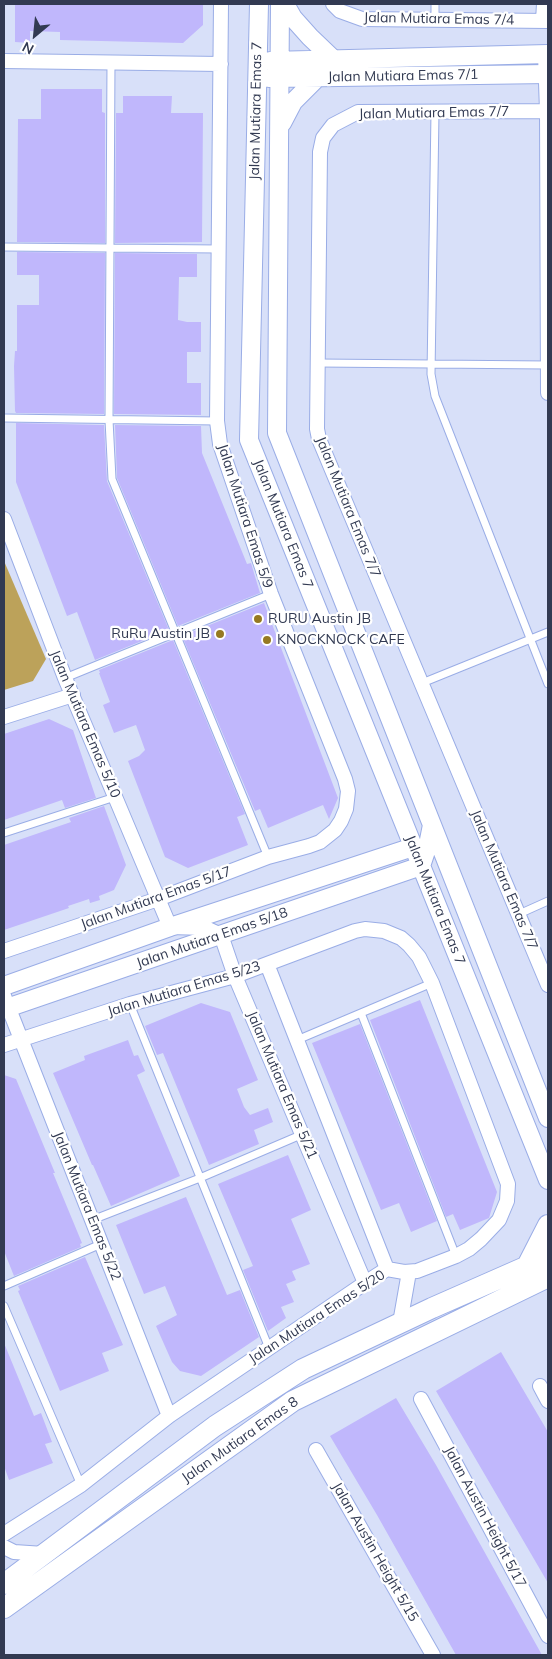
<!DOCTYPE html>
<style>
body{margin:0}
#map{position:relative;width:552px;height:1659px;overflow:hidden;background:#d8e0f9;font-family:Mulish,sans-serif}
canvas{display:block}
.frame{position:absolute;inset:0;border:5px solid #323a52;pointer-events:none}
.north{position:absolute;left:10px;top:10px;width:50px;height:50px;-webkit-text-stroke:4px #fff;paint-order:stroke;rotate:208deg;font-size:14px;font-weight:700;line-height:20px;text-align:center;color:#323a52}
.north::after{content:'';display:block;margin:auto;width:18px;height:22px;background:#323a52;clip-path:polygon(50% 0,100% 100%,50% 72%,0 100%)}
</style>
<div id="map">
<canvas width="552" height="1659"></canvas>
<div class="frame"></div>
<div class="north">N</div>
</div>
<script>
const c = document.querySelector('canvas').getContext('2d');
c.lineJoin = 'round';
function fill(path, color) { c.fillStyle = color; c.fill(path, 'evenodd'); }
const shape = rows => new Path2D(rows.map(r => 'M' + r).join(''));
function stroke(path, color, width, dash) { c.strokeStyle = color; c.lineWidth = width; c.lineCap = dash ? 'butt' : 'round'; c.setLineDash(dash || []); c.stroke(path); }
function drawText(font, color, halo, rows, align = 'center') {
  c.font = font + ' Mulish,sans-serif'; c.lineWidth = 4.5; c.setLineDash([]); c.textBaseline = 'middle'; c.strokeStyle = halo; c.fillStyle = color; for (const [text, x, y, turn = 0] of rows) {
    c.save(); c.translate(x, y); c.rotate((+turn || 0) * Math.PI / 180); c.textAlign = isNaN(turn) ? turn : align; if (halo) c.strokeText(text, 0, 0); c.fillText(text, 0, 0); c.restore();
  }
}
fill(shape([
 [4,561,46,659,33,681,4,690]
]), '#bca25a');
fill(shape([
 [15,4,203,4,203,25,183,43,60,40,60,32,30,31,30,43,15,42],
 [41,89,102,89,102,112,105,113,105,243,17,242,18,119,41,119],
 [123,96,172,96,171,113,203,113,202,242,115,243,116,113,123,113],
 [17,252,105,253,104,414,16,413,15,411,14,366,15,351,17,351,17,305,39,305,39,275,17,275],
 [115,253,197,254,197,277,179,277,178,320,187,322,201,322,201,352,187,352,187,383,201,383,201,415,114,414],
 [16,423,104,425,107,481,169,630,95,660,77,612,67,616,16,482],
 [115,425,201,426,202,453,247,564,251,563,260,593,178,626,117,478],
 [264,603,338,798,329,819,323,805,268,828,260,809,255,811,182,636],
 [173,640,245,814,237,817,248,845,188,868,165,857,128,761,139,756,145,750,136,725,114,733,103,705,110,702,99,673,100,673,99,670],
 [49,719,73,730,96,798,65,808,62,800,4,820,4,734],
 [104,806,126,865,114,890,99,896,100,900,90,903,89,899,68,906,69,908,4,930,4,845,71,822,69,818],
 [420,1000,497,1192,489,1218,460,1230,453,1214,446,1217,370,1020],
 [201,1003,230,1012,258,1080,237,1089,244,1107,250,1115,268,1108,273,1122,254,1130,259,1144,209,1165,163,1053,157,1055,145,1026],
 [360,1024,437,1221,411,1232,399,1203,381,1210,312,1043],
 [128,1040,134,1056,138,1055,145,1071,137,1075,180,1176,111,1206,93,1165,92,1165,53,1073,85,1060,84,1056],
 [4,1075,16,1079,55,1173,53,1173,82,1243,80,1244,81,1247,14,1276,4,1251],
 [288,1155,311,1210,291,1219,310,1264,292,1271,296,1280,286,1284,294,1302,281,1307,286,1318,268,1331,243,1270,253,1266,218,1184],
 [186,1197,227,1295,240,1290,259,1337,201,1376,180,1371,172,1362,156,1326,177,1315,165,1286,144,1294,116,1225],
 [85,1257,123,1345,102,1353,109,1371,60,1391,18,1291,20,1290,18,1286],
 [4,1343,34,1416,41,1413,52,1442,45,1444,53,1463,9,1480,4,1466],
 [501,1352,548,1432,548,1583,436,1391],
 [396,1398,436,1465,542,1655,456,1655,377,1515,330,1436]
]), '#c0b7fc');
const service = shape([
 [435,20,435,4],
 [111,62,109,420,112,479,268,857],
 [435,112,431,374,435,396,548,684],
 [4,247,218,249],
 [318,363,547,365],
 [4,418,217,421],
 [65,678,271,594],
 [422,683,548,632],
 [4,833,115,797],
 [519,914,548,901],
 [130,1004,269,1348],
 [361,1013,456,1256],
 [297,1040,432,983],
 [92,1220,200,1178,303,1134],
 [4,1286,101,1244],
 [4,1306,81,1485]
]);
const minor = shape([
 [333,4,340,11,362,19,548,21],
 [543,21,544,4],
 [545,54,547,111,548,393],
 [4,61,221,64],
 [548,111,358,112,333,125,323,138,320,152,317,429,319,439,548,985],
 [4,519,65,678,170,927,206,928,221,935,235,976,365,1283],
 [4,717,73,695],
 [4,951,158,899,268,857,309,846,320,842,335,830,341,821,346,809,348,791,345,779,271,594,220,444,217,421,221,4],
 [267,964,387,1269],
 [4,996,169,1416],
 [4,1045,130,1004,235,976,355,931,365,929,384,931,401,938,409,945,419,957,432,983,508,1184,507,1201,499,1220,481,1239,469,1249,456,1256,417,1271,404,1272,387,1269,365,1283,169,1416,81,1485,4,1534],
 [400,1323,409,1272],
 [540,1386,548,1401],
 [421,1399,548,1636],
 [316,1450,433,1655],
 [4,1547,14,1552,44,1554]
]);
const tertiary = shape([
 [259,4,249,440,548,1180],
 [280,4,277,433,548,1118],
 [285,4,293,18,310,37,333,59],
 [270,61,548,54],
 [269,78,548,74],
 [282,123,293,102,318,77],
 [4,986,170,927,413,847,424,852],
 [4,1009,421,866,428,845,432,825]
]);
const secondary = shape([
 [527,1266,548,1225],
 [4,1584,215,1426,303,1369,432,1308,548,1257],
 [4,1608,293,1401,548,1277]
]);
stroke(service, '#9aade6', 9);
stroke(minor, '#9aade6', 16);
stroke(tertiary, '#9aade6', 20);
stroke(secondary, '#9aade6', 22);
stroke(service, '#fff', 7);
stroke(minor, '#fff', 14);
stroke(tertiary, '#fff', 18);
stroke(secondary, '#fff', 20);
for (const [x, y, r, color] of [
 [258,619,5,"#967921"],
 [220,634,5,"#967921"],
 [267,640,5,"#967921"]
]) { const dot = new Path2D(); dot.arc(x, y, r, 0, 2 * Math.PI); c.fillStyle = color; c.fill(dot); stroke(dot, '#fff', 2); }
drawText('14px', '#323a52', '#fff', [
 ["Jalan Mutiara Emas 7/4",439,19,1],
 ["Jalan Mutiara Emas 7/1",403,76,-1],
 ["Jalan Mutiara Emas 7",256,111,-89],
 ["Jalan Mutiara Emas 7/7",434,113,-1],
 ["Jalan Mutiara Emas 7/7",348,507,68],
 ["Jalan Mutiara Emas 5/9",245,516,72],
 ["Jalan Mutiara Emas 7",283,524,68],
 ["Jalan Mutiara Emas 5/10",85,724,67],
 ["Jalan Mutiara Emas 7/7",504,880,67],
 ["Jalan Mutiara Emas 5/17",156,898,-20],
 ["Jalan Mutiara Emas 7",435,900,68],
 ["Jalan Mutiara Emas 5/18",212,938,-19],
 ["Jalan Mutiara Emas 5/23",184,989,-17],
 ["Jalan Mutiara Emas 5/21",282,1085,67],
 ["Jalan Mutiara Emas 5/22",87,1206,68],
 ["Jalan Mutiara Emas 5/20",317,1317,-33],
 ["Jalan Mutiara Emas 8",240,1440,-35],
 ["Jalan Austin Height 5/17",485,1517,62],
 ["Jalan Austin Height 5/15",375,1552,60]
]);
drawText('14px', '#323a52', '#fff', [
 ["RURU Austin JB",268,619],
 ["RuRu Austin JB",210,634,"right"],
 ["KNOCKNOCK CAFE",277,640]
], 'left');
</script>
